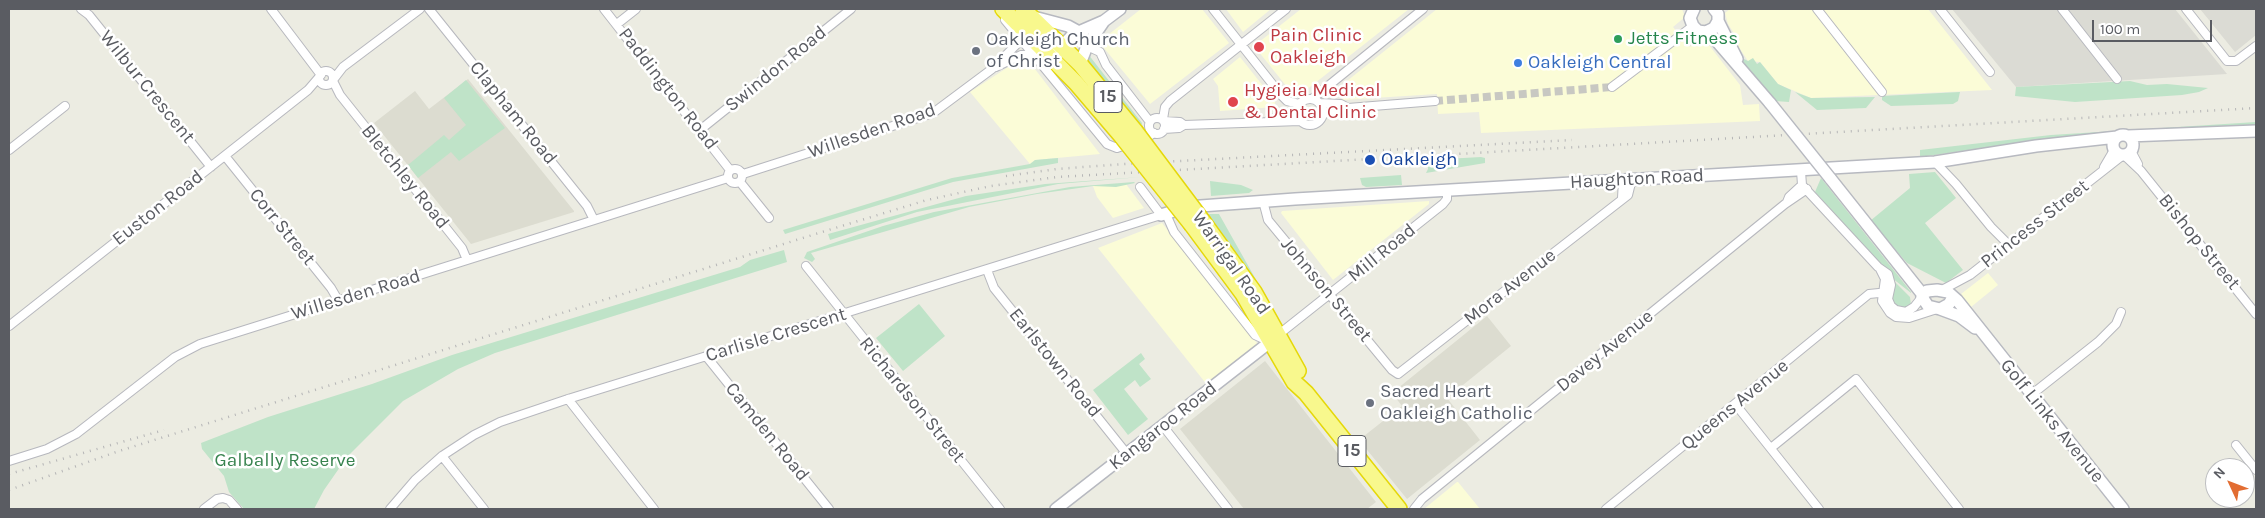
<!DOCTYPE html>
<style>
body{margin:0}
#map{position:relative;width:2265px;height:518px;overflow:hidden;background:#ecece2;font-family:Karla,sans-serif}
canvas{display:block}
.frame{position:absolute;inset:0;border:10px solid #5a5c62;pointer-events:none}
.north{position:absolute;left:2205px;top:458px;width:50px;height:50px;box-sizing:border-box;background:#fff;border:1px solid #bdbec0;border-radius:50%;rotate:313deg;font-size:14px;font-weight:700;line-height:20px;text-align:center;color:#5a5c62}
.north::after{content:'';display:block;margin:auto;width:18px;height:22px;background:#e26d32;clip-path:polygon(50% 0,100% 100%,50% 72%,0 100%)}
.scale{position:absolute;left:2092px;top:20px;width:120px;height:22px;box-sizing:border-box;border:2px solid #5a5c62;border-top:0;padding-left:6px;font-size:15px;line-height:18px;white-space:nowrap;color:#5a5c62;-webkit-text-stroke:4px #fff;paint-order:stroke}
</style>
<div id="map">
<canvas width="2265" height="518"></canvas>
<div class="frame"></div>
<div class="north">N</div>
<div class="scale">100 m</div>
</div>
<script>
const c = document.querySelector('canvas').getContext('2d');
c.lineJoin = 'round';
function fill(path, color) { c.fillStyle = color; c.fill(path, 'evenodd'); }
const shape = rows => new Path2D(rows.map(r => 'M' + r).join(''));
function stroke(path, color, width, dash) { c.strokeStyle = color; c.lineWidth = width; c.lineCap = dash ? 'butt' : 'round'; c.setLineDash(dash || []); c.stroke(path); }
function drawText(font, color, halo, rows, align = 'center') {
  c.font = font + ' Karla,sans-serif'; c.lineWidth = 5; c.setLineDash([]); c.textBaseline = 'middle'; c.strokeStyle = halo; c.fillStyle = color; for (const [text, x, y, turn = 0] of rows) {
    c.save(); c.translate(x, y); c.rotate((+turn || 0) * Math.PI / 180); c.textAlign = isNaN(turn) ? turn : align; if (halo) c.strokeText(text, 0, 0); c.fillText(text, 0, 0); c.restore();
  }
}
fill(shape([
 [1141,9,1202,9,1229,43,1150,104,1099,42],
 [1226,9,1271,9,1243,32],
 [1301,9,1409,9,1296,98,1254,46],
 [1437,9,1682,9,1685,17,1673,27,1690,47,1695,42,1705,40,1740,85,1743,105,1759,104,1760,121,1481,133,1479,112,1438,114,1437,94,1342,100,1347,81],
 [1730,9,1928,9,1992,90,1811,98,1778,84,1760,62,1748,61,1738,46,1739,41,1728,24,1725,13],
 [1025,56,1100,154,1035,160,1030,164,970,92],
 [1240,57,1275,101,1275,107,1220,111,1218,86,1213,79],
 [1126,184,1144,208,1113,218,1097,197,1093,186],
 [1429,201,1429,204,1333,280,1281,213,1282,211],
 [1162,223,1260,347,1208,386,1098,248],
 [1988,273,1998,285,1971,307,1961,294],
 [1458,482,1480,509,1424,509,1457,482]
]), '#fbfcd7');
fill(shape([
 [1952,9,2175,9,2227,74,2016,87],
 [2200,9,2256,9,2256,35,2235,52]
]), '#dbdbd4');
fill(shape([
 [468,79,574,211,574,212,471,244,374,123,415,91,429,109],
 [1487,316,1511,346,1447,398,1480,440,1407,499,1359,440,1402,406,1392,393],
 [1265,361,1376,502,1367,509,1244,509,1180,429]
]), '#dcdcd0');
fill(shape([
 [1088,54,1142,123,1141,129,1090,69],
 [1740,57,1748,61,1753,58,1757,64,1760,62,1778,84,1791,90,1789,102,1775,101,1752,76],
 [466,80,505,128,459,161,451,152,418,178,408,165,444,135,449,140,466,125,444,98],
 [2130,81,2147,85,2167,84,2208,88,2199,92,2182,95,2075,102,2015,96,2016,87],
 [1795,92,1811,98,1875,97,1866,108,1817,110],
 [1960,92,1958,101,1953,104,1891,106,1882,100,1882,96],
 [2256,122,2256,127,2132,134,2124,132,2112,136,2047,139,1920,157,1920,150,2051,135],
 [1481,157,1485,158,1485,163,1426,173,1428,169,1428,160],
 [1058,158,1058,163,953,182,785,234,783,230,952,178,1030,164,1035,160],
 [1935,172,1956,198,1925,223,1963,270,1946,283,1907,263,1870,221,1910,188,1909,174],
 [1401,175,1402,185,1366,187,1362,185,1360,178],
 [1141,177,1058,184,917,212,830,240,828,234,966,196,1045,184],
 [1821,178,1911,292,1911,293,1892,278,1815,192],
 [1210,181,1241,185,1253,190,1249,193,1211,196],
 [1134,182,1135,183,1116,187,1093,186,1037,194,969,207,811,253,815,259,812,262,804,258,807,252,883,226,934,212,1070,187],
 [1205,214,1219,214,1259,285,1249,275],
 [784,250,787,262,495,353,458,369,403,401,347,457,324,490,314,509,244,509,229,492,224,476,202,449,201,443,268,417,372,384,452,355,740,267,750,260],
 [1895,282,1910,297,1911,305,1905,309,1899,308,1892,300],
 [919,304,945,336,903,371,876,338],
 [1141,353,1145,359,1139,364,1151,379,1140,387,1135,380,1124,389,1148,419,1128,435,1093,390]
]), '#bfe3c8');
stroke(shape([
 [1435,101,1612,87]
]), '#c8c8c2', 8, [8, 4]);
const street = shape([
 [81,9,89,15,211,167],
 [271,9,321,75],
 [429,9,587,206,594,220],
 [604,9,730,170],
 [1213,9,1281,95,1287,101,1299,104],
 [1817,9,1882,92],
 [1940,9,1990,72],
 [2062,9,2117,79],
 [2186,9,2227,61,2236,61,2256,46],
 [1005,20,1107,144,1117,148,1128,144],
 [617,24,636,9],
 [1087,46,1100,52,1106,65,1150,122],
 [996,67,1021,55,1034,54],
 '319 78a7 7 0 1 1 14 0a7 7 0 1 1-14 0Z',
 [333,80,343,67,420,9],
 [333,81,340,95,462,248,467,260],
 [1612,87,1693,26],
 '1297 112a13 13 0 1 1 26 0a13 13 0 1 1-26 0Z',
 [1312,99,1423,9],
 [1319,103,1341,104,1348,108],
 [1323,114,1348,108,1435,101],
 '1149 126a8 8 0 1 1 16 0a8 8 0 1 1-16 0Z',
 [1163,119,1165,107,1170,101,1286,9],
 [1269,120,1296,111],
 [1164,121,1180,122,1184,125],
 [1164,129,1179,128,1184,125,1300,121],
 [700,130,851,9],
 [1142,141,1154,133],
 [9,150,65,106],
 [2131,151,2138,164],
 [2124,155,2141,171,2256,314],
 [225,156,331,288,338,300],
 [1935,162,1956,184,1991,227,2008,244],
 [2104,167,2114,150],
 '728 176a7 7 0 1 1 14 0a7 7 0 1 1-14 0Z',
 [1801,171,1802,185,1878,267,1888,274,1891,285,1888,299,1891,306,1896,310,1906,312,1914,307,1922,297],
 [743,174,933,113,992,69,1021,40],
 [740,182,769,218],
 [1622,198,1623,180],
 [1263,201,1268,220,1392,370,1398,374,1628,195,1632,179],
 [1787,202,1789,197,1802,185],
 [1166,214,1174,232,1255,335,1268,341],
 [806,266,1000,509],
 [1880,269,1885,279,1882,301,1890,313,1896,317,1909,318,1937,309],
 [987,270,994,288,1127,454],
 [1942,290,1970,275,2123,155],
 [9,326,308,90,320,76],
 [1278,335,1443,204,1447,199,1447,190],
 [706,356,829,509],
 [2031,395,2098,342,2116,324,2121,312],
 [568,399,654,509],
 [1736,405,1819,509],
 [1163,426,1228,509],
 [2236,445,2256,470],
 [1771,448,1856,379,1959,509],
 [442,456,484,509],
 [9,461,47,449,76,434,175,357,200,344,728,178],
 [204,509,217,499,223,498,229,500,237,509],
 [390,509,415,480,442,456,474,435,500,422,568,399,1161,215,1140,187],
 [1414,509,1422,499,1785,204,1807,189],
 [1606,509,1869,294,1879,293,1888,296]
]);
const secondary = shape([
 [1694,9,1690,18,1693,26,1698,31,1706,32,1714,28,1718,21,1718,14,1714,9],
 [1030,16,1068,26,1079,32],
 [1718,21,1737,59],
 [1702,32,1714,38,1770,103],
 [1056,52,1074,34,1104,21,1120,9],
 [1080,64,1087,46,1104,21],
 '2113 145a10 10 0 1 1 20 0a10 10 0 1 1-20 0Z',
 [2128,136,2256,131],
 [1830,178,1923,295],
 [1161,215,1187,207,1295,199,1935,162,2036,146,2117,137],
 [1953,297,1949,304,1940,309,1928,306,1922,297,1927,291,1937,290,1948,292,1957,300,2123,509],
 [1940,309,1959,316,1975,328],
 [1056,509,1270,342]
]);
const highway = shape([
 [1003,9,1076,83,1123,138],
 [1023,9,1080,64,1135,131],
 [1204,223,1254,292,1298,371],
 [1192,225,1243,294,1294,382,1306,393,1399,509]
]);
stroke(street, '#b7b8be', 10);
stroke(secondary, '#b7b9c0', 14);
stroke(highway, '#e5d809', 18);
stroke(street, '#fff', 8);
stroke(secondary, '#fff', 11);
stroke(highway, '#f8f88d', 15);
stroke(shape([
 [1006,176,1057,169,1124,164,1572,140],
 [9,474,164,430],
 [9,490,119,451,822,232,927,200,991,186,1057,177,2256,108]
]), '#b5b5b6', 2.5, [1, 6]);
const secondaryBridge = shape([
 [1770,103,1830,178]
]);
const highwayBridge = shape([
 [1135,131,1204,223],
 [1123,138,1192,225]
]);
stroke(secondaryBridge, '#b7b9c0', 14, []);
stroke(highwayBridge, '#e5d809', 18, []);
stroke(secondaryBridge, '#fff', 11);
stroke(highwayBridge, '#f8f88d', 15);
for (const [x, y, r, color] of [
 [1618,39,5,"#2e9e5b"],
 [1259,47,6,"#e0444e"],
 [976,51,5,"#6b7280"],
 [1518,63,5,"#3f7fe0"],
 [1233,102,6,"#e0444e"],
 [1370,160,6,"#1a4fb4"],
 [1370,403,5,"#6b7280"]
]) { const dot = new Path2D(); dot.arc(x, y, r, 0, 2 * Math.PI); c.fillStyle = color; c.fill(dot); stroke(dot, '#fff', 2); }
for (const [x, y, w] of [
 [1108,97,28],
 [1352,451,28]
]) { const box = new Path2D(); box.roundRect(x - w / 2, y - 15.5, w, 31, 4); c.fillStyle = '#fff'; c.fill(box); stroke(box, '#5a5c62', 1); }
drawText('bold 18px', '#5a5c62', null, [
 ["15",1108,97],
 ["15",1352,451]
]);
drawText('19px', '#be3a42', '#fff', [
 ["Pain Clinic",1270,36],
 ["Oakleigh",1270,58],
 ["Hygieia Medical",1244,91],
 ["& Dental Clinic",1244,113]
], 'left');
drawText('19px', '#27864d', '#fff', [
 ["Jetts Fitness",1628,39]
], 'left');
drawText('19px', '#5b616d', '#fff', [
 ["Oakleigh Church",986,40],
 ["of Christ",986,62],
 ["Sacred Heart",1380,392],
 ["Oakleigh Catholic",1380,414]
], 'left');
drawText('19px', '#366cbe', '#fff', [
 ["Oakleigh Central",1528,63]
], 'left');
drawText('19px', '#5a5c62', '#fff', [
 ["Swindon Road",776,69,-39],
 ["Wilbur Crescent",147,87,51],
 ["Paddington Road",668,89,52],
 ["Clapham Road",513,113,51],
 ["Willesden Road",872,131,-19],
 ["Bletchley Road",405,177,51],
 ["Haughton Road",1637,179,-3],
 ["Euston Road",158,208,-38],
 ["Princess Street",2035,224,-38],
 ["Corr Street",282,227,51],
 ["Bishop Street",2199,242,51],
 ["Mill Road",1382,253,-39],
 ["Warrigal Road",1231,263,55],
 ["Mora Avenue",1510,287,-38],
 ["Johnson Street",1326,290,50],
 ["Willesden Road",356,295,-17],
 ["Carlisle Crescent",776,335,-17],
 ["Davey Avenue",1605,351,-39],
 ["Earlstown Road",1055,363,51],
 ["Richardson Street",912,400,51],
 ["Queens Avenue",1735,405,-39],
 ["Golf Links Avenue",2052,421,51],
 ["Kangaroo Road",1163,426,-38],
 ["Camden Road",767,432,51]
]);
drawText('19px', '#164399', '#fff', [
 ["Oakleigh",1381,160]
], 'left');
drawText('19px', '#38834f', '#fff', [
 ["Galbally Reserve",285,461]
]);
</script>
